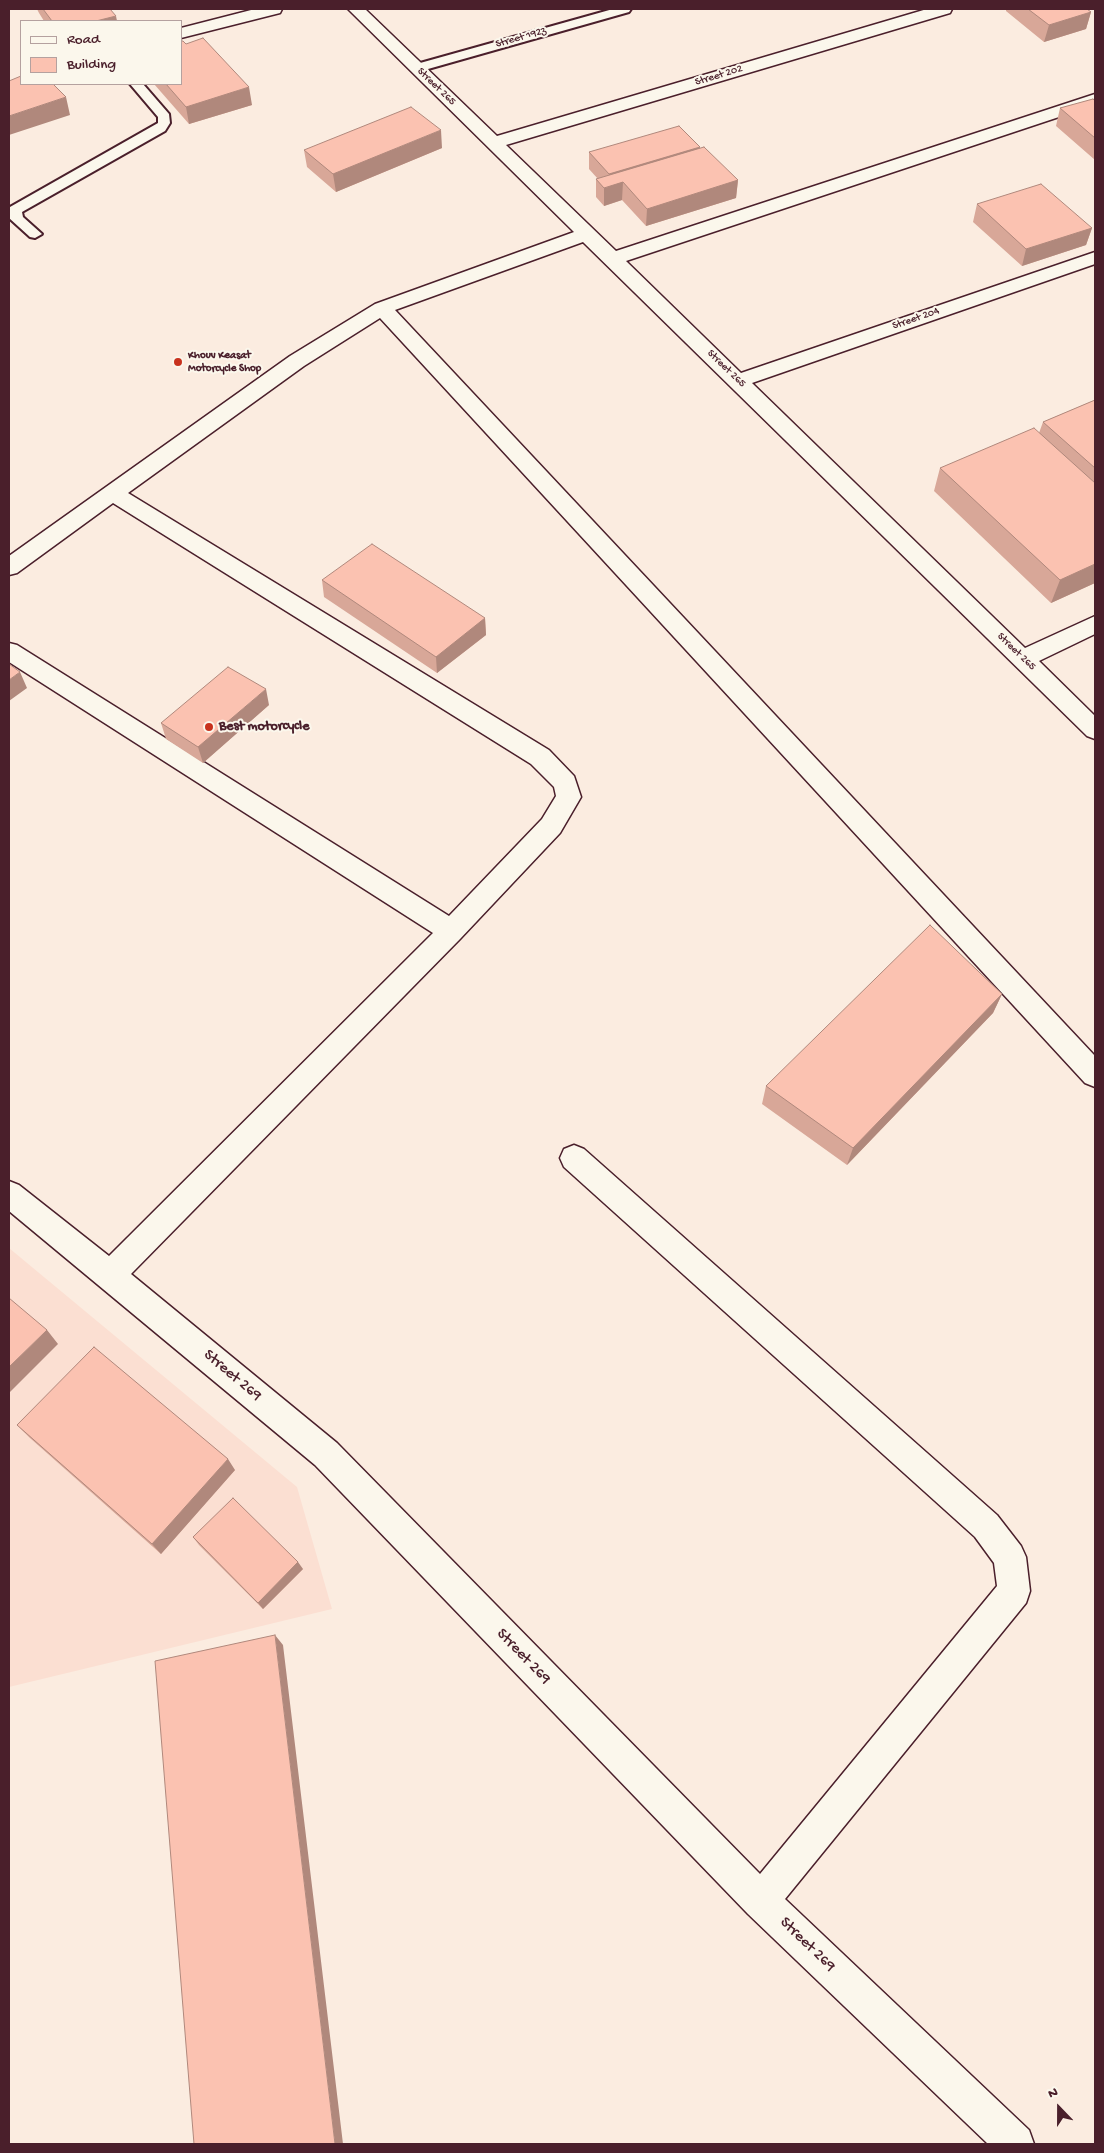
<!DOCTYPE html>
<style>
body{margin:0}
#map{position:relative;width:1104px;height:2153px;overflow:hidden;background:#fbece0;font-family:"Gochi Hand",sans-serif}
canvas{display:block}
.frame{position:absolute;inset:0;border:10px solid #4a1f2b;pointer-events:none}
.legend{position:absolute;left:20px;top:20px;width:162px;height:65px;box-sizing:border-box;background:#fbf7ec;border:1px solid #b4a19f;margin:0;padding:6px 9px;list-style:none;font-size:15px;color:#4a1f2b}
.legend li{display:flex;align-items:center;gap:10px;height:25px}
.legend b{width:25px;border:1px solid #b4a19f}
.north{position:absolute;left:1034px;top:2083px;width:50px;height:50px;-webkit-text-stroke:4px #fbf7ec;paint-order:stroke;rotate:338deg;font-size:14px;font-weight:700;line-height:20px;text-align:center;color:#4a1f2b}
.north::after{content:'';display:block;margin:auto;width:18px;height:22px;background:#4a1f2b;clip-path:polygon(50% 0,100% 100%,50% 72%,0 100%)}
</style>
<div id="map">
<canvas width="1104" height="2153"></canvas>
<div class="frame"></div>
<ul class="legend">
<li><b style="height:6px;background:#fbf7ec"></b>Road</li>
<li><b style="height:14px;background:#fbc2b1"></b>Building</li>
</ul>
<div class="north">N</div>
</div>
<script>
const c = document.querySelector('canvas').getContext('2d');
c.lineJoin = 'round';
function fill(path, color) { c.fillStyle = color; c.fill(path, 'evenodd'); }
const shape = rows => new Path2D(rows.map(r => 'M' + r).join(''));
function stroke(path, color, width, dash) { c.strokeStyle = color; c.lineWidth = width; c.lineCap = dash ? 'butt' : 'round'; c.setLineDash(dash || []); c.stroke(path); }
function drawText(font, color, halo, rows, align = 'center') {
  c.font = font + ' "Gochi Hand",sans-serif'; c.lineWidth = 4; c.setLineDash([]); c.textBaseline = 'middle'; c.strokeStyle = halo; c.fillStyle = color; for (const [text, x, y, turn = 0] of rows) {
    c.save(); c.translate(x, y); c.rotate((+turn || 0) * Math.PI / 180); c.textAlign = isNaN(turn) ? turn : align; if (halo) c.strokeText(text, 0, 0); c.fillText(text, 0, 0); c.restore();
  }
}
fill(shape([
 [9,1248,297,1487,332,1609,9,1687]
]), '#fbdfd2');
const lane = shape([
 [613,9,631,9,629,12,421,71,417,72,411,68,413,65,613,9],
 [130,84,143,84,169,114,170,123,165,131,22,212,23,217,42,234,35,238,30,237,9,218,10,207,158,123,158,117,130,84]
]);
const street = shape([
 [255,9,282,9,280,13,181,38,181,28,255,9],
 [348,9,365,9,497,136,927,9,952,9,950,13,506,145,616,251,1095,94,1095,105,626,261,741,373,1095,252,1095,264,752,383,1025,648,1095,616,1095,634,1039,661,1095,716,1095,739,1087,736,583,242,395,310,1095,1056,1095,1087,1085,1083,380,318,304,366,128,493,549,750,574,776,581,797,560,833,460,939,131,1274,337,1443,760,1874,997,1586,994,1563,975,1537,564,1167,560,1158,564,1149,574,1145,584,1149,997,1515,1021,1546,1026,1557,1030,1591,1026,1603,785,1899,1029,2130,1034,2144,988,2144,748,1914,315,1465,9,1211,9,1181,19,1185,109,1256,433,933,9,662,9,643,17,645,449,916,542,819,556,796,554,787,531,764,113,503,17,573,9,575,9,556,290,356,375,304,574,232,348,9]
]);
stroke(lane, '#4a1f2b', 4);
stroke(street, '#4a1f2b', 3);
fill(lane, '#fbf7ec');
fill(street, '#fbf7ec');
fill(shape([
 [37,9,110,9,117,21,44,21,39,13],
 [1006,9,1087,9,1091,12,1086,29,1044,42,1006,11],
 [186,44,252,105,189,124,154,84,181,84],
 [1095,101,1095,160,1056,126,1060,108],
 [442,148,336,192,307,167,304,150],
 [700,148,738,180,736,198,646,226,622,200,604,206,596,197,596,179,598,179,589,169,589,152],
 [977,204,1092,228,1086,245,1022,266,973,222],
 [1095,400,1095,583,1051,603,934,491,940,468,1039,433,1043,422],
 [322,580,485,618,486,635,437,673,324,597],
 [269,705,203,763,166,739,161,723],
 [1002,994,993,1013,847,1165,762,1104,766,1086],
 [17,1425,235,1470,161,1554,30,1438],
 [193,1537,303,1569,263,1609,199,1545]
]), '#d8a798');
fill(shape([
 [1091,12,1086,29,1044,42,1049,25],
 [116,16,117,21,96,21],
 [249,87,252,105,189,124,186,107],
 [66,97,70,115,9,135,9,116],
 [441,130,442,148,336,192,333,174],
 [700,147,699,164,623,182,622,200,604,206,604,188,609,187,609,174],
 [738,180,736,198,646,226,647,209],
 [1092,228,1086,245,1022,266,1026,249],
 [1095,564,1095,583,1051,603,1060,580],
 [485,618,486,635,437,673,436,657],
 [20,672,27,688,9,701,9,680],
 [266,689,269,705,203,763,198,747],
 [1002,994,993,1013,847,1165,853,1148],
 [47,1330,58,1344,9,1393,9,1367],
 [228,1459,235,1470,161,1554,152,1544],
 [298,1562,303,1569,263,1609,258,1603],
 [275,1635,283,1645,343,2144,335,2144]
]), '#b0887c');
const building = shape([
 [43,9,110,9,116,16,96,21,52,21,43,9],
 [1028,9,1087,9,1091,12,1049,25,1028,9],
 [203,38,249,87,186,107,166,84,181,84,181,41,183,41,186,44,203,38],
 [21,76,21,84,53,84,66,97,9,116,9,81,21,76],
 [1093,99,1095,101,1095,138,1060,108,1093,99],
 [411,107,441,130,333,174,304,150,411,107],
 [679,126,700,147,609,174,589,152,679,126],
 [704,147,738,180,647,209,623,182,604,188,596,179,704,147],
 [1041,184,1092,228,1026,249,977,204,1041,184],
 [1095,400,1095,468,1043,422,1095,400],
 [1034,428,1095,483,1095,564,1060,580,940,468,1034,428],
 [372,544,485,618,436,657,322,580,372,544],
 [9,664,20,672,9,680,9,664],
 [228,667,266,689,198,747,161,723,228,667],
 [930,925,1002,994,853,1148,766,1086,930,925],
 [9,1298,47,1330,9,1367,9,1298],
 [94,1347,228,1459,152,1544,17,1425,94,1347],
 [233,1498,298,1562,258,1603,193,1537,233,1498],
 [275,1635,335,2144,194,2144,155,1661,275,1635]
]);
fill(building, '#fbc2b1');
stroke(building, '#b0887c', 1);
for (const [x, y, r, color] of [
 [178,362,5,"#c8321e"],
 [209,727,5,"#c8321e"]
]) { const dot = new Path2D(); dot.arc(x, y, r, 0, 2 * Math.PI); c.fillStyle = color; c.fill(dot); stroke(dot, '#fbf7ec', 2); }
drawText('11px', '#4a1f2b', '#fbf7ec', [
 ["Street 192z",521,38,-16],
 ["Street 202",719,76,-17],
 ["Street 265",436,87,44],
 ["Street 204",916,319,-19],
 ["Street 265",726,369,44],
 ["Street 265",1016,652,44]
]);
drawText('bold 11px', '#4a1f2b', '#fbf7ec', [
 ["Khouv Keasat",188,356],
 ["Motorcycle Shop",188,369]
], 'left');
drawText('bold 14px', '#4a1f2b', '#fbf7ec', [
 ["Best motorcycle",219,727]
], 'left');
drawText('16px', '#4a1f2b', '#fbf7ec', [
 ["Street 269",232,1376,40],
 ["Street 269",523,1657,46],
 ["Street 269",807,1945,44]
]);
</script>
